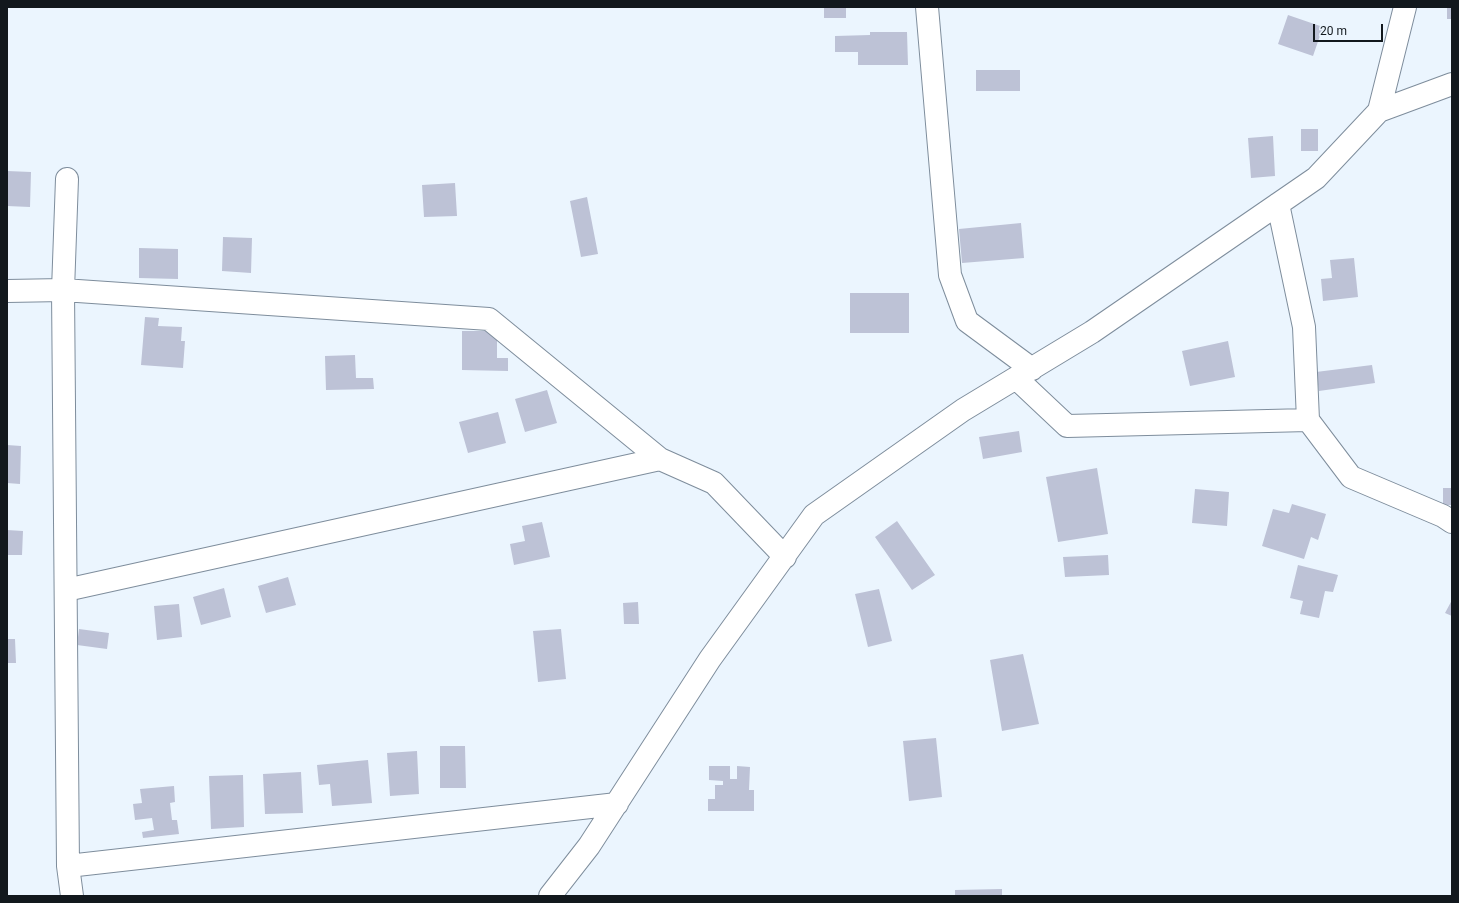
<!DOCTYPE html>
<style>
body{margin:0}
#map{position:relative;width:1459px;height:903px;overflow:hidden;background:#ebf5fe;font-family:Roboto,sans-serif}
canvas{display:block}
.frame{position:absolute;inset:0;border:8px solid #12181d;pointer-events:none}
.scale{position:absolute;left:1313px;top:24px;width:70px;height:18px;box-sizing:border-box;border:2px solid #12181d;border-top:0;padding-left:5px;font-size:12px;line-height:14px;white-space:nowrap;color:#12181d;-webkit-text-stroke:3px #ebf5fe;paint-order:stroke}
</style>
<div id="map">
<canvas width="1459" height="903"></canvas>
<div class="frame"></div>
<div class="scale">20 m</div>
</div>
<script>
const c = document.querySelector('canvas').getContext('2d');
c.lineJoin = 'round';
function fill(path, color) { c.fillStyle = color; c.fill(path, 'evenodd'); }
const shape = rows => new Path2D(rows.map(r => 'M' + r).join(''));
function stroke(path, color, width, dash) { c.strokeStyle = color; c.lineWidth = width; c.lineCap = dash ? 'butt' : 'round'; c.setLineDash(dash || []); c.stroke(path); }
fill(shape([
 [824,7,846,7,846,18,824,18],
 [1447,7,1452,7,1452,19,1447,19],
 [1288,15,1323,27,1313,56,1278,44],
 [870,32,907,32,908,65,858,65,858,52,835,52,835,36,870,35],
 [976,70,1020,70,1020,91,976,91],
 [1301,129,1318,129,1318,151,1301,151],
 [1273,136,1275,176,1251,178,1248,138],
 [7,171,31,172,30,207,7,206],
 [455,183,457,216,424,217,422,185],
 [587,197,598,254,581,257,570,201],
 [1021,223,1024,258,962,263,959,229],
 [223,237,252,238,251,273,222,271],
 [139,248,178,249,178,279,139,278],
 [1354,258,1358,297,1323,301,1321,279,1332,278,1330,260],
 [850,293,909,293,909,333,850,333],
 [145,317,159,318,158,326,182,327,181,341,185,341,183,368,141,365],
 [462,331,497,331,497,358,508,358,508,371,462,370],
 [1228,341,1235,377,1190,386,1182,351],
 [355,355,356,378,373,378,374,389,326,390,325,356],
 [1372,365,1375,383,1319,391,1316,372],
 [547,390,557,423,525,432,515,399],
 [498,412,506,443,468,453,459,422],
 [1019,431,1022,452,983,459,979,437],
 [7,445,21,446,20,484,7,483],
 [1097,468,1108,534,1058,542,1046,477],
 [1443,488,1452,488,1452,505,1443,505],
 [1195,489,1229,492,1227,526,1192,523],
 [1292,504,1326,514,1318,540,1311,537,1304,559,1262,546,1273,509,1289,513],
 [897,521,935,575,912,590,875,537],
 [542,522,550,557,514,565,510,544,525,541,522,526],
 [7,530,23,531,22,555,7,555],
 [1108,555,1109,575,1065,577,1063,557],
 [1298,565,1338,575,1333,592,1325,591,1319,618,1300,614,1303,601,1290,598],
 [288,577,296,605,266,613,258,586],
 [224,588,231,617,201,625,193,597],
 [879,589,892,641,868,647,855,594],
 [1452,600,1452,616,1445,613],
 [638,602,639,624,624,624,623,603],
 [179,604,182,637,157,640,154,606],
 [79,629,109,633,107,649,77,645],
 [561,629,566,679,538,682,533,631],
 [7,639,15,639,16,663,7,663],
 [1023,654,1039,724,1002,731,990,660],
 [936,738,942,797,909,801,903,741],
 [440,746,465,746,466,788,440,788],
 [417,751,419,794,390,796,387,753],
 [368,760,372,803,332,806,330,784,319,785,317,765],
 [709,766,730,766,730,779,737,779,737,766,750,767,749,790,754,790,754,811,708,811,708,799,715,799,715,785,723,785,723,781,709,780],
 [301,772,303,813,265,814,263,774],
 [243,775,244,827,211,829,209,776],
 [174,786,175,802,170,803,172,820,177,820,179,834,143,838,142,832,154,830,152,818,135,820,133,804,142,803,140,789],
 [1002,889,1002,896,955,896,955,890]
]), '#bdc2d6');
const minor = shape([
 [927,7,950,275,967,321,1032,369],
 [1379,111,1405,7],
 [67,179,63,290,68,866,72,896],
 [7,291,63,290,489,319,660,459,714,483,785,557],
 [1016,378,1067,426,1308,420,1304,327,1278,204],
 [1308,420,1351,477,1443,516,1452,522],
 [66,590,660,459],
 [68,866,617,804],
 [550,896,589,846,710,659,814,515,963,410,1092,332,1316,178,1379,111,1452,84]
]);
stroke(minor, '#7e8d9c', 24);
stroke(minor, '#fff', 22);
</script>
